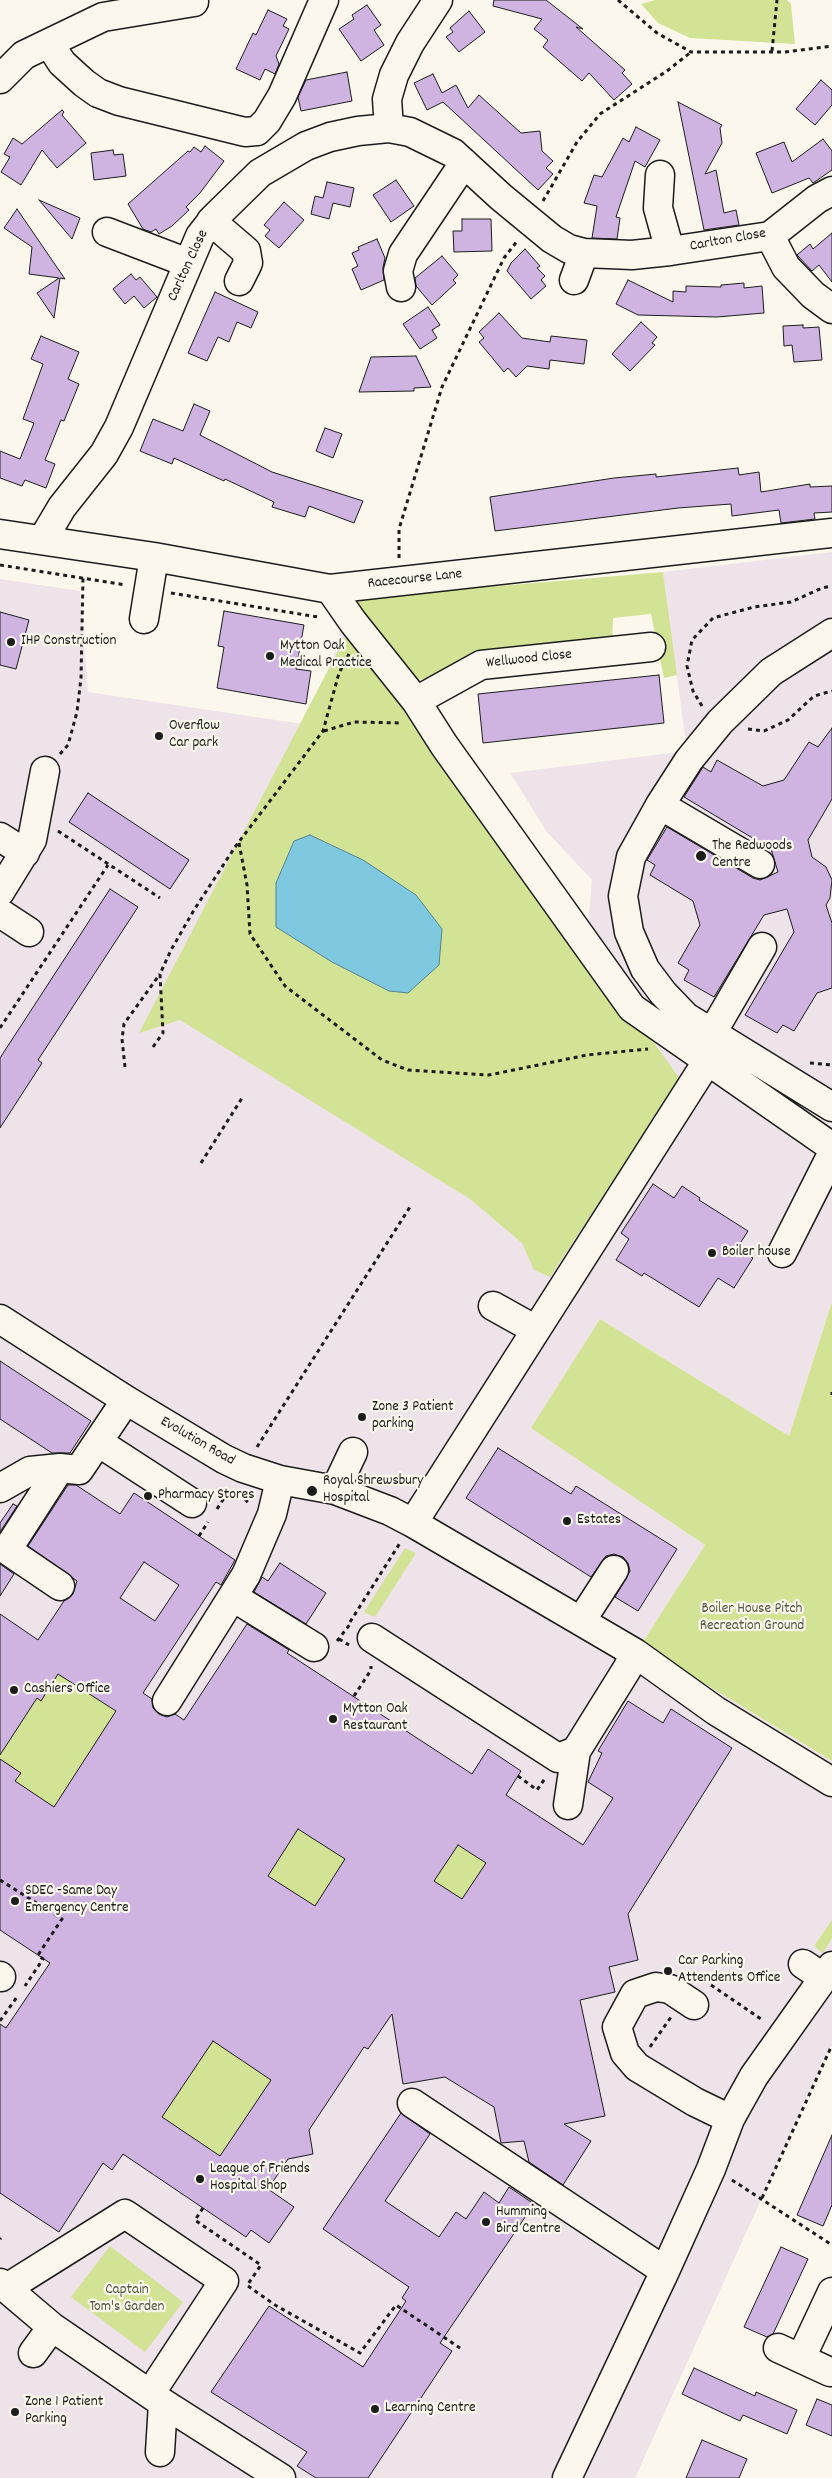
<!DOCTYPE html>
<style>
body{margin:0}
canvas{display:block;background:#fbf7ec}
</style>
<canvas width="832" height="2478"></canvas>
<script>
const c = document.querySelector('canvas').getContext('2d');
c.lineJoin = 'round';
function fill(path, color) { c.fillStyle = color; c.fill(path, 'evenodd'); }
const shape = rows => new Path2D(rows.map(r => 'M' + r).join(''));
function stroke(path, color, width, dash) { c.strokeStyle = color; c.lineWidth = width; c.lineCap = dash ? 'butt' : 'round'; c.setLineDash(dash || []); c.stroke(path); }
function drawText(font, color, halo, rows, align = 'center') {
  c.font = font + ' Dekko,sans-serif'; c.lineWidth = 4.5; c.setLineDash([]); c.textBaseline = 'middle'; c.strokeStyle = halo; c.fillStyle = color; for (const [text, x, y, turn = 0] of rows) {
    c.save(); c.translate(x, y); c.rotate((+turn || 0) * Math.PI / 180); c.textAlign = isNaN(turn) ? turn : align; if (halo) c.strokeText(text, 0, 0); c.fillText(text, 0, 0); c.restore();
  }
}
fill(shape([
 [832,552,832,1124,715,1049,718,1057,832,1126,832,1302,789,1436,600,1319,532,1428,705,1545,641,1645,832,1761,832,2043,635,2478,0,2478,0,579,80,591,88,692,316,726,340,630,426,749,454,735,588,926,592,880,547,832,510,773,687,751,663,572]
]), '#eee3e9');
fill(shape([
 [655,0,787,0,791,4,795,44,690,38,658,23,641,4],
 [663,572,677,675,664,678,651,614,613,618,612,642,428,679,410,680,354,610,360,598],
 [353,622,680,1079,550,1277,534,1270,522,1243,470,1199,180,1020,139,1033],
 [832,1302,832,1761,641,1645,705,1545,531,1428,600,1319,789,1436],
 [405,1548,416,1553,375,1617,364,1612],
 [50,1668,116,1711,54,1807,15,1781,21,1773,0,1759,0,1755,37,1698],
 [298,1829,345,1859,315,1906,268,1876],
 [458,1845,486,1863,462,1899,434,1881],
 [832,1920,832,1938,823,1953,814,1946],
 [213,2041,271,2080,220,2156,162,2117],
 [110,2246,183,2302,145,2352,71,2297]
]), '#d3e396');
const water = shape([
 [310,835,363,860,416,895,442,929,439,965,408,993,389,991,332,962,276,927,276,883,294,841,310,835]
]);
fill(water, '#7ec9df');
stroke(water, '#578491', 1);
const building = shape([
 [494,0,546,0,583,29,576,27,625,70,622,73,632,84,614,100,589,73,582,81,543,47,548,40,534,29,542,19,493,6,494,0],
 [367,5,381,25,374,30,384,45,361,61,339,29,354,19,352,15,367,5],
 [268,10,287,19,283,26,289,29,276,56,279,64,275,74,265,69,260,80,236,69,253,33,256,35,268,10],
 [469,11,485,32,459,52,446,37,453,32,450,28,469,11],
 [347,72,352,101,301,111,298,97,306,80,347,72],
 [433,74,442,93,456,85,468,108,479,95,521,133,540,131,542,151,553,161,546,168,553,174,538,190,443,102,427,110,414,83,433,74],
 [821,80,832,90,832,105,815,125,796,109,821,80],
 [678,102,722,125,720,128,722,143,705,174,716,170,724,213,736,210,739,225,704,230,678,102],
 [62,110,64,112,62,115,86,143,57,168,42,150,21,185,1,172,10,157,4,154,13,138,22,144,62,110],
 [636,127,660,140,645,167,635,161,616,217,620,218,617,239,592,238,597,206,584,203,594,175,602,177,623,138,629,142,636,127],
 [823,139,832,151,832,170,813,183,809,178,772,193,756,153,784,142,792,162,823,139],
 [205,146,224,161,200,193,186,207,189,210,172,226,159,234,156,229,151,232,143,229,128,204,188,151,190,152,194,147,201,152,205,146],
 [113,150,114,155,123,154,126,176,94,180,91,153,113,150],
 [396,180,414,206,391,222,373,195,396,180],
 [327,182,354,188,350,207,333,203,329,219,311,214,315,196,323,198,327,182],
 [39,200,80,218,72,239,39,200],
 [284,202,304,220,279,248,265,236,270,230,264,225,284,202],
 [17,209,65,279,60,278,54,318,37,293,59,278,29,274,32,247,4,228,17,209],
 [462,219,491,219,492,251,454,252,453,231,462,231,462,219],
 [832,233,832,282,819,265,812,271,797,255,810,244,813,249,832,233],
 [377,239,385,258,383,267,384,280,361,290,352,269,358,266,352,253,359,250,358,247,377,239],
 [525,249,540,266,537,268,545,276,541,280,546,286,531,299,507,271,511,263,525,249],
 [442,256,458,275,453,280,456,283,432,305,416,286,415,278,442,256],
 [131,274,136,280,140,277,157,297,144,308,134,296,125,304,113,289,131,274],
 [628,280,673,302,673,291,686,292,686,286,721,287,721,285,744,283,744,288,762,286,764,313,717,317,638,315,616,304,628,280],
 [215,292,258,312,251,328,237,322,229,342,218,337,207,361,188,353,215,292],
 [428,307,440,325,432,330,437,338,420,349,403,324,428,307],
 [499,313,522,338,550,342,551,336,587,340,584,364,550,360,549,369,527,366,516,377,508,368,504,372,479,342,484,338,479,332,499,313],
 [641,322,657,337,652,343,655,345,630,371,612,354,641,322],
 [803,325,803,328,819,327,822,360,794,362,792,345,784,346,783,326,803,325],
 [41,336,79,352,68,379,79,384,64,421,61,420,45,460,55,464,46,488,25,480,22,486,0,478,0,451,20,459,34,423,23,419,43,364,31,359,41,336],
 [416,356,431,387,414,388,414,391,359,392,371,357,416,356],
 [194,404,210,411,200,435,272,472,363,501,354,523,309,506,305,517,272,507,274,502,225,479,224,481,174,458,172,464,140,451,153,419,183,431,194,404],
 [325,428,342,434,333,458,316,451,325,428],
 [738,468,739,475,759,472,761,492,810,484,810,487,832,486,832,512,814,513,815,519,781,523,779,510,732,516,731,504,678,508,495,531,490,497,614,478,656,474,656,477,738,468],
 [224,611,304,625,296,669,311,671,306,704,217,688,224,647,218,646,224,611],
 [0,612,29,620,16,669,0,665,0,612],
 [659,675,664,723,483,743,478,694,659,675],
 [832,728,832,799,808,840,812,857,826,867,832,880,830,898,826,905,832,923,832,988,817,993,794,1031,783,1025,777,1033,745,1015,794,932,787,909,764,915,714,997,684,980,689,970,678,963,700,925,693,901,650,875,655,865,647,860,667,827,753,878,760,880,778,872,771,849,684,797,703,767,711,772,717,760,763,786,784,780,809,742,818,747,832,728],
 [88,793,189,860,170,889,69,822,88,793],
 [110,889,138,907,38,1060,42,1063,0,1128,0,1058,110,889],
 [653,1184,674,1198,682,1186,700,1198,699,1200,748,1231,737,1248,753,1258,734,1288,718,1278,699,1307,644,1273,642,1276,616,1260,629,1239,621,1233,653,1184],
 [0,1361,91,1421,70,1453,52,1453,0,1419,0,1361],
 [498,1448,571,1494,576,1486,677,1549,638,1611,615,1597,630,1571,628,1563,623,1557,614,1554,606,1556,591,1577,466,1498,498,1448],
 [68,1485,76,1485,120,1514,134,1493,235,1560,221,1585,216,1582,143,1693,152,1699,153,1708,159,1714,167,1717,175,1714,184,1720,247,1624,289,1650,287,1653,472,1774,488,1749,521,1771,506,1795,583,1845,613,1798,588,1782,602,1753,598,1751,628,1701,663,1723,671,1709,732,1748,628,1914,638,1960,609,1967,615,1992,580,2000,605,2116,564,2124,591,2141,563,2185,529,2162,524,2141,501,2143,494,2107,445,2077,403,2084,392,2014,368,2049,364,2047,309,2130,313,2154,288,2159,268,2189,294,2207,269,2243,251,2230,246,2237,123,2154,112,2170,103,2163,59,2232,0,2193,0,2024,6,2028,50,1963,0,1930,0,1759,21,1773,15,1781,54,1807,116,1711,58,1674,41,1701,37,1698,0,1755,0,1614,38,1640,64,1601,73,1594,77,1581,28,1546,68,1485],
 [144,1562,179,1585,155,1621,120,1598,144,1562],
 [298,1829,345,1859,315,1906,268,1876,298,1829],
 [458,1845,486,1863,462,1899,434,1881,458,1845],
 [213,2041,271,2080,220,2156,162,2117,213,2041],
 [13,1504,17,1506,0,1532,0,1523,13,1504],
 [280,1563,326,1593,306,1624,254,1592,262,1577,268,1581,280,1563],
 [0,1564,14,1574,0,1596,0,1564],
 [401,2113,430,2134,385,2201,439,2237,456,2212,466,2219,484,2192,499,2203,509,2187,534,2204,440,2343,452,2351,368,2478,316,2478,297,2466,307,2452,211,2392,269,2306,363,2367,406,2301,402,2298,409,2287,323,2229,401,2113],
 [832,2135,832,2205,823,2226,797,2215,832,2135],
 [781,2247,808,2259,773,2334,767,2337,744,2327,781,2247],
 [694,2368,755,2396,756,2392,797,2410,787,2434,743,2415,740,2421,682,2394,694,2368],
 [817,2399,832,2405,832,2436,806,2425,817,2399],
 [702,2440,747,2459,739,2478,686,2478,702,2440]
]);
fill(building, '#cfb4e2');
stroke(building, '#1c1c1c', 1);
const minor = shape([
 [49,43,62,63,84,83,98,93,119,101,245,132,257,131,267,121,282,96,324,0],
 [0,79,24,55,103,17,194,2],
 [389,128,387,99,394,75,410,43,438,0],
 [660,175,658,208,670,251],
 [211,221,246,251,248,263,239,281],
 [107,232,188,263],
 [770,236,786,267,813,295,832,309],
 [574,280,584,253],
 [401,287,398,271,403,254,464,163],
 [0,534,154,557,330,589,832,533],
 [43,539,62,507,104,454,119,427,200,236,214,218,260,173,306,146,330,137,358,131,389,128,410,132,453,153,501,197,552,239,569,249,584,253,632,255,670,251,770,236,817,199,832,191],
 [330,589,353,622,416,701,444,745,632,1008,832,1147],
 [144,619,154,557],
 [832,633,771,672,720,722,689,760,660,805,631,857,623,896,629,932,645,969,663,993,686,1017,832,1107],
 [416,701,481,665,651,647],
 [660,805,760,864],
 [0,837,25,853],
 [0,892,32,840,45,771],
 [0,913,29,932],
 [712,1033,762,947],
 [782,1253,832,1154],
 [493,1306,536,1330],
 [0,1319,126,1400,224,1459,243,1468,280,1480,335,1490,390,1511,413,1523,635,1653,716,1711,832,1782],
 [98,1442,192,1503],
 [0,1488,30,1471,60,1468,79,1470,126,1400],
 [335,1490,353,1452],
 [413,1523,717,1046],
 [60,1586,7,1550,60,1468],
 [233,1597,314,1647],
 [581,1621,614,1570],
 [372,1638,558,1758,576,1751],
 [167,1701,246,1575,272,1514,280,1480],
 [568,1805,576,1751,627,1669,635,1653],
 [803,1964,824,1978],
 [0,1976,1,1977],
 [694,2005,670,1989,656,1987,635,1994,617,2027,625,2053,637,2067,695,2102,730,2119],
 [412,2103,665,2271],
 [0,2283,52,2327,163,2403,281,2478],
 [7,2288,125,2214,224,2281,150,2394],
 [778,2348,830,2372],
 [33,2353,52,2327],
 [801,2358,832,2292],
 [160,2452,163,2403],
 [567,2478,665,2271,711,2169,730,2119,754,2076,832,1966]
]);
stroke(minor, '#1c1c1c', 31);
stroke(shape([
 [618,0,657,33,691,52,785,52,832,46],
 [772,51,777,0],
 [543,201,577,142,600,114,667,71,691,52],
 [399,558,399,529,442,387,504,258,518,240],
 [0,565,126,585],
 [171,593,318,617],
 [702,706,693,691,687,666,692,640,713,618,754,607,791,602,822,588,832,586],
 [748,729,764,731,788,720,814,696,832,691],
 [324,731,354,722,401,723],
 [60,754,68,745,77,712,81,678,83,578],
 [58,831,160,898],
 [239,843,247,885,250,934,285,986,382,1060,408,1070,489,1075,587,1055,648,1049],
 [0,1028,108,865],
 [153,1047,163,1033,160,974,171,950,194,910,235,847,323,731,339,673,349,654],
 [810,1063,832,1065],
 [125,1067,122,1039,124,1024,160,974],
 [201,1163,242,1098],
 [832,1392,832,1395],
 [257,1447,410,1207],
 [240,1493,250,1505],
 [217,1509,230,1489],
 [199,1536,208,1522],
 [350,1622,400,1543],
 [339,1639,349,1645],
 [337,1641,351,1623],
 [354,1696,371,1670,371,1666],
 [518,1776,537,1790,546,1777],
 [0,1880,62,1919,38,1955,43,1959,25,1986],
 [711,1985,764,2021],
 [0,2021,17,1997],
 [650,2047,671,2017],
 [732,2180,832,2245],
 [762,2198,832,2045],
 [203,2208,195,2220,261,2265,248,2284],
 [0,2239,1,2238],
 [248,2286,275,2305,360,2353,396,2305,460,2348]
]), '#1c1c1c', 3, [4, 4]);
stroke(minor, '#fbf7ec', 28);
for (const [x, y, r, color] of [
 [11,642,5,"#1c1c1c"],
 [270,656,5,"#1c1c1c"],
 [159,736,5,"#1c1c1c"],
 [701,856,6,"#1c1c1c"],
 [712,1253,5,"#1c1c1c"],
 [362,1417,5,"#1c1c1c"],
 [312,1491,6,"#1c1c1c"],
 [148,1496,5,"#1c1c1c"],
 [567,1521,5,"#1c1c1c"],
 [14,1690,5,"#1c1c1c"],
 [333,1719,5,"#1c1c1c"],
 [15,1901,5,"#1c1c1c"],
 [668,1971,5,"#1c1c1c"],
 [200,2179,5,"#1c1c1c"],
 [486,2222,5,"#1c1c1c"],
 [375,2409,5,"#1c1c1c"],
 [15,2412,5,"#1c1c1c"]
]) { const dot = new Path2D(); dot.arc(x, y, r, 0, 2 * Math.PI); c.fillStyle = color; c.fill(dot); stroke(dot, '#fbf7ec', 2); }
drawText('15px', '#1c1c1c', '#fbf7ec', [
 ["Carlton Close",728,241,-10],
 ["Carlton Close",189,266,-65],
 ["Racecourse Lane",415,580,-6],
 ["Wellwood Close",529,660,-6],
 ["Evolution Road",197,1442,30]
]);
drawText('15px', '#1c1c1c', '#fbf7ec', [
 ["IHP Construction",21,642],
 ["Mytton Oak",280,647],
 ["Medical Practice",280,664],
 ["Overflow",169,727],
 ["Car park",169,744],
 ["The Redwoods",712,847],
 ["Centre",712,864],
 ["Boiler house",722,1253],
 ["Zone 3 Patient",372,1408],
 ["parking",372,1425],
 ["Royal Shrewsbury",323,1482],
 ["Hospital",323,1499],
 ["Pharmacy Stores",158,1496],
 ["Estates",577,1521],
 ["Cashiers Office",24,1690],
 ["Mytton Oak",343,1710],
 ["Restaurant",343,1727],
 ["SDEC -Same Day",25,1892],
 ["Emergency Centre",25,1909],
 ["Car Parking",678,1962],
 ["Attendents Office",678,1979],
 ["League of Friends",210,2170],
 ["Hospital Shop",210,2187],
 ["Humming",496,2213],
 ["Bird Centre",496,2230],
 ["Zone 1 Patient",25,2403],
 ["Parking",25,2420],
 ["Learning Centre",385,2409]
], 'left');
drawText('15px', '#535841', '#fbf7ec', [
 ["Boiler House Pitch",752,1610],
 ["Recreation Ground",752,1627],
 ["Captain",127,2291],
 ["Tom's Garden",127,2308]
]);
</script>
